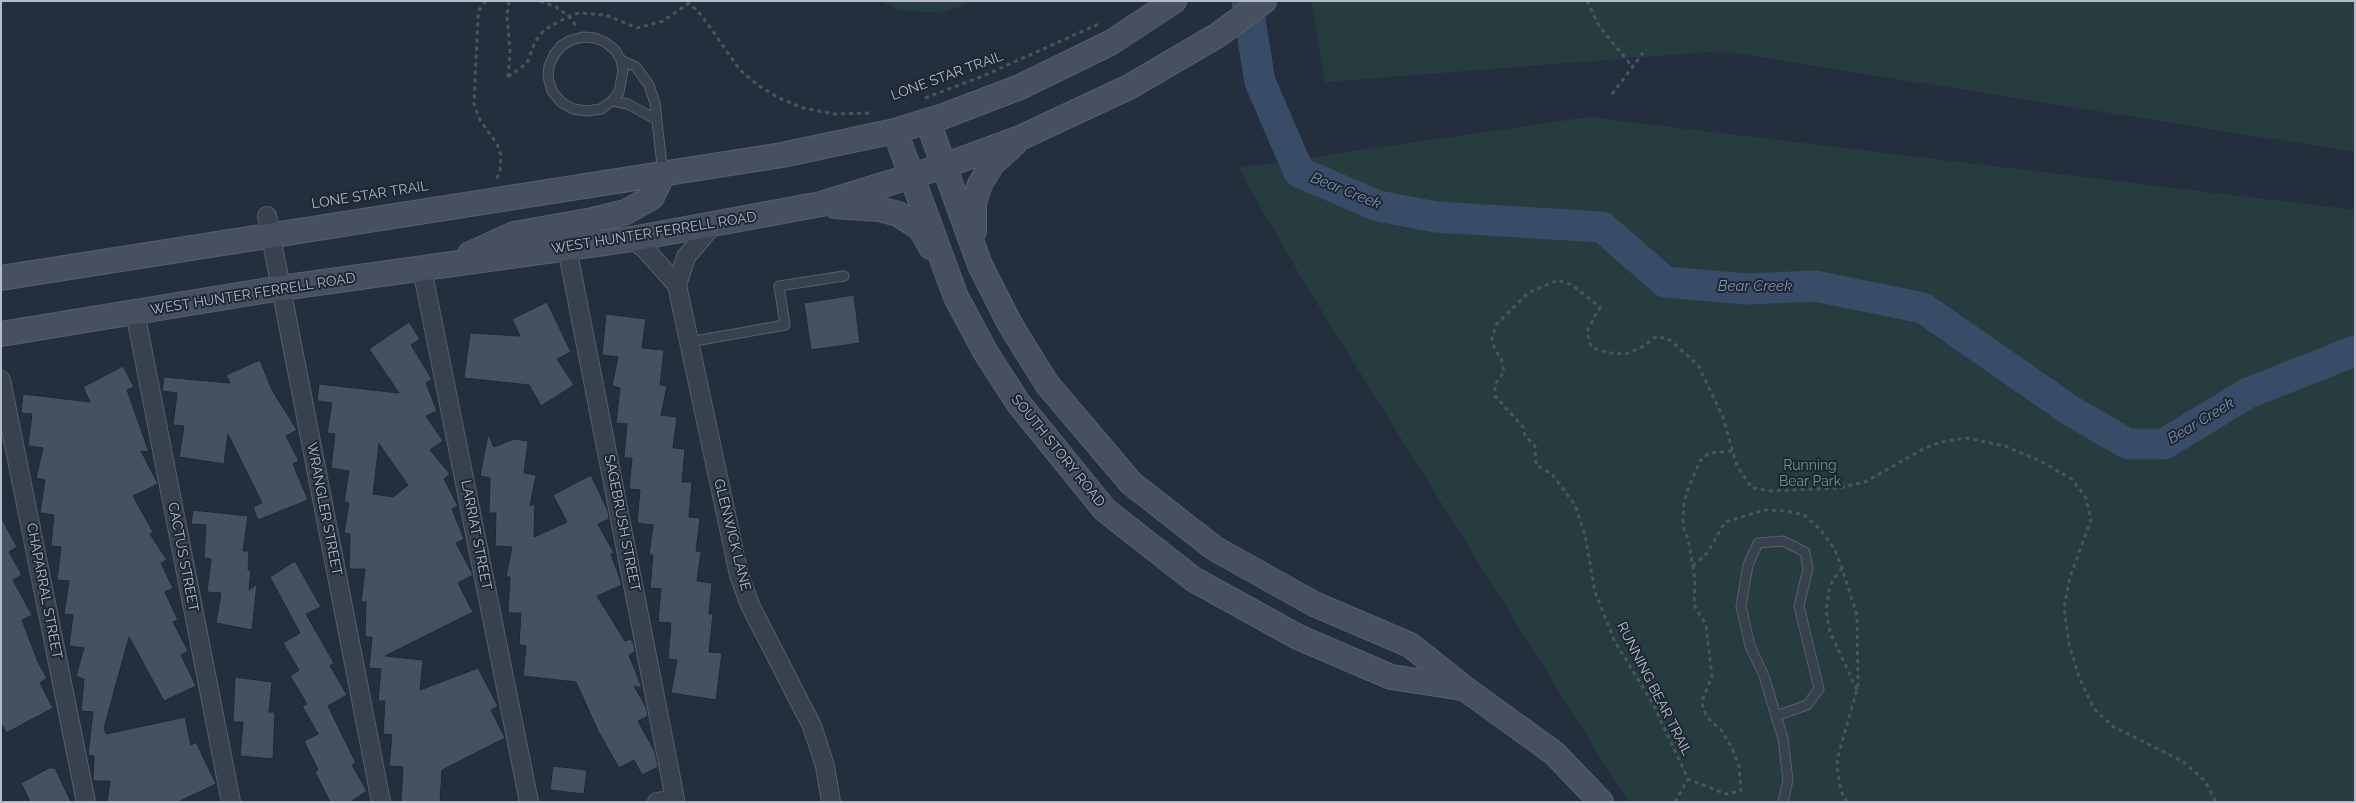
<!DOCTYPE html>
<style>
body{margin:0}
#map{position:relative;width:2356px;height:803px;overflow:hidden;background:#242f3e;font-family:Raleway,sans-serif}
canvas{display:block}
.frame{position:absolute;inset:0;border:2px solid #b4bcc9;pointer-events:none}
</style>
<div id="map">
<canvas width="2356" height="803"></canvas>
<div class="frame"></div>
</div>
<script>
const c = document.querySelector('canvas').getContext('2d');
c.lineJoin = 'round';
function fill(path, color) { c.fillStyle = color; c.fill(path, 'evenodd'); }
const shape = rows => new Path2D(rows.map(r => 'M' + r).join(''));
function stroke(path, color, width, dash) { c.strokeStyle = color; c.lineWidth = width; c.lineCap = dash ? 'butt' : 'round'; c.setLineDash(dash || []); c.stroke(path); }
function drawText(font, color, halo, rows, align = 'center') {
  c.font = font + ' Raleway,sans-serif'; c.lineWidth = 4; c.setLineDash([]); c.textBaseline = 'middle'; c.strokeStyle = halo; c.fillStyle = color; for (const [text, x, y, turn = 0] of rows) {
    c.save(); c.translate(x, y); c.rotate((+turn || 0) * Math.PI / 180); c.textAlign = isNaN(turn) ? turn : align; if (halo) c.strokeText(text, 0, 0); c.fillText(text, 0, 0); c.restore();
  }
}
fill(shape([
 [879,1,977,1,940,13,900,10],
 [1315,1,2355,1,2355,152,1721,51,1325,82,1312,4],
 [1588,117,2355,210,2355,802,1628,802,1308,289,1238,168]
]), '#263c3f');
stroke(shape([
 [1247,1,1260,82,1299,172,1378,206,1436,217,1602,227,1665,282,1747,289,1815,286,1923,308,2071,411,2128,444,2164,444,2248,393,2355,351]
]), '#394c67', 31);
const building = shape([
 [854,295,860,343,811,350,804,303,854,295],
 [547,302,571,352,557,359,574,385,541,406,529,385,464,378,470,333,520,336,512,319,547,302],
 [606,314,646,319,642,348,664,350,660,385,667,386,661,415,677,417,673,448,685,449,682,482,692,482,689,517,700,518,696,551,701,552,697,581,712,583,709,614,713,614,709,652,722,653,716,700,671,693,677,660,668,659,671,623,658,622,661,589,650,588,653,555,649,555,653,525,637,523,640,490,629,489,632,458,624,458,627,424,616,423,620,388,612,386,618,357,602,355,606,314],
 [409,322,420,339,411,345,432,379,426,383,437,411,426,416,443,441,430,450,450,474,444,479,458,506,452,509,464,539,456,543,473,575,458,583,473,612,385,656,423,660,420,690,478,668,498,706,491,710,505,738,442,770,440,802,401,802,403,767,389,766,392,735,383,734,385,701,378,701,381,669,369,668,372,637,365,637,366,602,361,602,365,569,349,569,350,534,344,533,349,503,344,502,349,471,331,468,335,434,327,433,332,403,317,401,319,384,399,393,369,349,409,322],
 [379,444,408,485,393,497,373,494,379,444],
 [260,360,272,390,297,430,286,436,299,461,293,464,308,500,258,520,253,507,262,503,228,434,224,464,179,457,184,426,173,425,177,393,162,391,164,377,230,383,226,375,260,360],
 [123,366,134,387,127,390,149,452,141,451,158,484,133,496,153,532,150,534,167,560,161,563,173,588,165,592,178,620,173,622,188,651,181,655,196,686,164,701,129,637,104,728,106,734,185,717,191,745,196,742,216,784,178,802,107,802,110,781,93,781,94,756,88,755,93,712,81,711,84,679,76,676,84,648,69,646,73,615,64,614,69,581,57,580,61,547,51,546,54,515,40,513,45,480,36,478,43,448,28,446,32,414,21,413,23,394,90,402,83,387,123,366],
 [488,434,494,447,514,439,528,441,524,473,536,475,530,506,535,504,534,537,567,522,553,495,591,475,608,511,609,519,598,524,614,553,611,554,622,585,597,596,625,641,631,639,634,645,635,652,629,655,642,688,634,686,646,707,648,716,638,721,655,752,658,767,642,775,634,760,619,768,598,731,576,682,523,676,526,646,519,645,521,613,508,613,510,577,506,577,512,547,495,546,496,513,489,513,490,478,480,476,488,434],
 [193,510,248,516,243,551,249,551,248,570,251,570,249,590,257,584,252,630,216,623,221,593,207,592,211,559,204,558,206,525,191,524,193,510],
 [1,517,17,547,9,552,22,575,13,580,32,615,22,620,38,662,47,678,40,683,53,708,6,733,1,723,1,517],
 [295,561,321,607,306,614,334,663,330,666,347,695,328,706,356,763,352,765,367,791,350,802,330,802,315,772,318,770,304,741,318,734,302,706,307,704,290,676,299,670,283,643,300,633,270,577,295,561],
 [235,677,272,682,269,712,275,712,273,759,240,756,243,722,233,722,235,677],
 [553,766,587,770,584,794,550,790,553,766],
 [49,768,55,768,71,802,30,802,21,783,49,768]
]);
fill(building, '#455162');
stroke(building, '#1f2835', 1);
const lane = shape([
 [621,60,623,70,619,92,612,101,601,109,587,111,573,109,561,102,552,91,548,77,549,66,554,55,561,46,571,40,583,37,595,38,605,42,615,50,621,60,636,67,649,85,655,103,663,174],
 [612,101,628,104,657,120],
 [689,342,785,325,779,286,844,276],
 [1776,716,1807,705,1819,689,1799,606,1808,569,1805,552,1783,541,1758,543,1748,565,1741,606,1750,646,1764,676,1776,716,1783,738,1788,780,1783,802]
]);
const street = shape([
 [267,216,381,802],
 [632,239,646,250,677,285,739,575,750,605,812,726,825,766,831,802],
 [567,248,675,799,657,802],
 [422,269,529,802],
 [677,285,686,257,712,226],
 [135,312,231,802],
 [1,380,86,802]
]);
const secondary = shape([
 [928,122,980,265,1011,326,1047,384,1131,483,1214,548,1314,604,1410,645,1464,688,1554,753,1601,802],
 [895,131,956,297,986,353,1019,404,1105,510,1193,579,1298,637,1391,677,1462,688],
 [835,206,879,209,898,214,920,228,931,247],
 [974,231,974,203,980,184,993,163,1014,144],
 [470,254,514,234,593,220,626,212,652,197,663,174],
 [1,278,782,155,895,131,944,116,1020,87,1110,43,1174,1],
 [1,334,281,288,632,239,821,204,944,166,1020,138,1129,87,1218,35,1264,1]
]);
stroke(lane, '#565f6c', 11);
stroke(street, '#565f6c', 20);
stroke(secondary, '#565f6c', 26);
stroke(shape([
 [486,1,479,10,478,17,474,104,480,120,497,144,501,155,500,171,496,180],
 [540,1,556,7,569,16,576,26],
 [687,1,702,16,740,70,759,86,781,99,803,108,835,114,871,113],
 [1587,1,1599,26,1632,66],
 [508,77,527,63,535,42,544,30,569,16,579,13,606,15,637,28,663,21,689,3],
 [508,77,510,51,507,16,509,1],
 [1612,94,1646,49],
 [925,98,983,76,1101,23],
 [1732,451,1709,453,1700,461,1688,489,1684,503,1683,518,1684,531,1688,538,1695,580,1694,605,1706,625,1712,676,1702,701,1703,709,1708,718,1721,730,1732,748,1739,767,1741,791,1726,794,1688,779,1653,704,1615,642,1595,592,1585,535,1575,505,1552,474,1536,465,1535,446,1525,436,1523,427,1495,396,1495,384,1504,372,1501,358,1495,350,1492,339,1496,325,1528,293,1558,280,1572,285,1600,307,1587,331,1591,347,1608,353,1626,354,1642,347,1657,336,1670,340,1698,365,1723,417,1737,466,1752,488,1771,491,1838,488,1865,482,1923,449,1940,442,1966,438,2005,446,2040,461,2072,479,2086,498,2091,520,2070,577,2064,608,2069,644,2079,677,2094,709,2114,727,2184,762,2205,781,2216,802],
 [1693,566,1708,552,1725,522,1764,510,1787,511,1804,515,1820,529,1834,548,1842,568,1857,615,1858,686,1838,756,1837,767,1841,791,1847,802],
 [1842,568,1833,580,1829,591,1826,611,1830,632,1857,690],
 [1675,802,1688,779]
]), '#44595c', 3, [4, 4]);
stroke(lane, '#38414e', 9);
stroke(street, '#38414e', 18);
stroke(secondary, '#465061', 24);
drawText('14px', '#b4bcc9', '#1d2633', [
 ["LONE STAR TRAIL",947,76,-20],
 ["LONE STAR TRAIL",370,195,-9],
 ["WEST HUNTER FERRELL ROAD",654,233,-9],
 ["WEST HUNTER FERRELL ROAD",253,294,-9],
 ["SOUTH STORY ROAD",1058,451,51],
 ["WRANGLER STREET",324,509,79],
 ["SAGEBRUSH STREET",622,523,79],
 ["LARRIAT STREET",476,535,79],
 ["GLENWICK LANE",732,535,76],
 ["CACTUS STREET",183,557,79],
 ["CHAPARRAL STREET",44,591,79],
 ["RUNNING BEAR TRAIL",1654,689,63]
]);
drawText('14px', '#6b9a76', '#1d2633', [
 ["Running",1810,466],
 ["Bear Park",1810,482]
]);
drawText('italic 15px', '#7c92b1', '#1d2633', [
 ["Bear Creek",1346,191,22],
 ["Bear Creek",1755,286],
 ["Bear Creek",2201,421,-31]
]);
</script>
